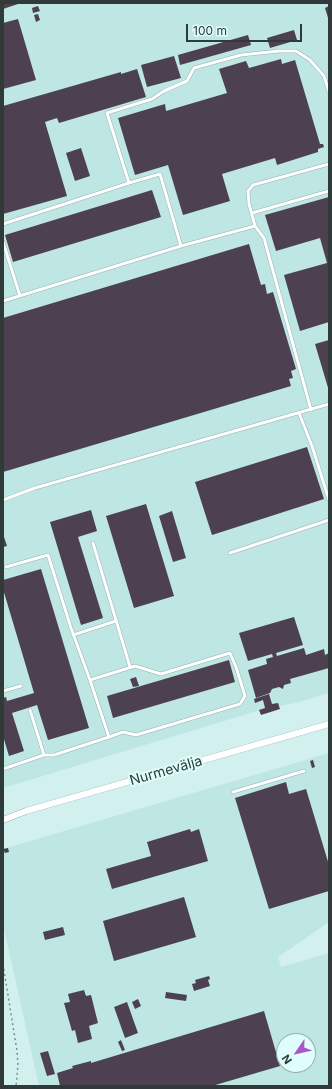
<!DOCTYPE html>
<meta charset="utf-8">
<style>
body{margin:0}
#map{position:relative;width:332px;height:1089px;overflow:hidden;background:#d2f1ee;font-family:Inter,sans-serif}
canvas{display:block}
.frame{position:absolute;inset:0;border:4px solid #2f3a39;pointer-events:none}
.north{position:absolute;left:276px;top:1033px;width:40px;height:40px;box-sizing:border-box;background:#dffefb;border:1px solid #99b0ad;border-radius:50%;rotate:236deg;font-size:11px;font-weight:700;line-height:16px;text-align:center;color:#2f3a39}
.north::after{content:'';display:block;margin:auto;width:14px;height:18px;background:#a957c6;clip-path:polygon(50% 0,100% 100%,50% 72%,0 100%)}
.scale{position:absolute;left:186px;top:24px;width:116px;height:18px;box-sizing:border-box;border:2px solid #2f3a39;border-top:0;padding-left:5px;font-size:12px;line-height:14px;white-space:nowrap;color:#2f3a39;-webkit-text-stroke:3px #dffefb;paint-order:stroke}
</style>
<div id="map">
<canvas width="332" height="1089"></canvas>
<div class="frame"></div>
<div class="north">N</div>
<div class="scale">100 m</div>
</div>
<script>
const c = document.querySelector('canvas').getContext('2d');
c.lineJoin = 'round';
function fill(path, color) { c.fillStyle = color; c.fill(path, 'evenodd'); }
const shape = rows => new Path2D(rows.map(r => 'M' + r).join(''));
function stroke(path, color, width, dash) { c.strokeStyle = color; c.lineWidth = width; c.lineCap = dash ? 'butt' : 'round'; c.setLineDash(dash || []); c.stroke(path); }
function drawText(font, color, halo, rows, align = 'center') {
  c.font = font + ' Inter,sans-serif'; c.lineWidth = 4; c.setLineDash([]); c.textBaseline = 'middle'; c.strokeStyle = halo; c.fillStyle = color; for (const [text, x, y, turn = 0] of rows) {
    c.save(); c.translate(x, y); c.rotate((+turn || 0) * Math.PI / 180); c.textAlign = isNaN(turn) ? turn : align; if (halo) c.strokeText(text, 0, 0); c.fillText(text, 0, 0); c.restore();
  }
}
fill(shape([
 [3,3,329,3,329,693,299,702,257,711,3,788],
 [329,753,329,922,278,957,281,967,329,953,329,1086,39,1086,3,924,3,849],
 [284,1041,308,1041,308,1065,284,1065]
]), '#bee6e3');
fill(shape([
 [3,3,21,3,3,9],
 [38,6,40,11,33,13,32,8],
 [329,6,329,21,325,8],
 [38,14,40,20,36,22,34,15],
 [18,19,36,80,3,89,3,23],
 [294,30,297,40,270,48,267,38],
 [248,35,251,45,180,65,178,55],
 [174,56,181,78,147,87,141,65],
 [281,59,282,64,295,60,320,144,323,144,324,147,318,149,318,152,277,165,275,158,222,174,230,201,183,215,168,165,135,175,118,118,165,104,166,111,227,93,219,69,246,61,249,68],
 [137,69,146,97,59,123,57,118,45,122,67,196,3,214,3,106,121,72,121,74],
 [81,148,90,176,75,181,66,153],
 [152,190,161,217,13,262,5,235],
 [329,197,329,322,300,331,284,275,327,263,320,238,276,251,265,215],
 [249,244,261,285,265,284,267,294,273,292,296,369,291,371,293,378,289,379,291,386,3,472,3,318],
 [329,340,329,391,315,344],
 [307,447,324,499,212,535,195,482],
 [146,504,174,596,134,608,106,516],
 [91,510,97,531,78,537,103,618,81,625,50,522],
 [172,511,186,558,173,562,159,516],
 [3,534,7,546,3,547],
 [41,569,89,728,48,740,37,705,12,713,24,751,9,756,3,736,3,698,6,697,7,701,34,693,3,589,3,580],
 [294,617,303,645,276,653,277,656,304,648,306,655,324,649,325,655,329,653,329,668,290,679,291,683,284,685,283,689,279,687,272,689,270,693,256,698,248,670,267,664,266,659,273,657,272,654,248,661,239,633],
 [229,660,235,682,113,718,107,696],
 [136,677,139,686,133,687,130,679],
 [269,694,272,704,278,703,280,709,261,715,259,710,265,708,263,700,255,703,254,699],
 [313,760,315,767,312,768,310,761],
 [286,782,289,794,306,789,329,865,329,891,269,909,235,798],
 [190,829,191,832,199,829,208,861,112,889,106,869,151,856,147,842],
 [8,848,9,852,5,853,3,849],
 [184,897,196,937,114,961,103,921],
 [63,927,65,935,45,940,43,932],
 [209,976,210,979,208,980,210,986,194,991,192,984,196,983,195,980],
 [84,990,86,996,91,995,98,1023,89,1026,92,1039,78,1043,75,1030,72,1031,64,1003,70,1002,68,994],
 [166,992,187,995,186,1001,165,998],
 [138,999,141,1006,135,1009,132,1002],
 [127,1002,138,1033,125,1038,114,1007],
 [264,1011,280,1066,212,1086,60,1086,57,1073,73,1068,72,1066,91,1061,91,1063],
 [121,1040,125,1050,122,1051,118,1042],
 [48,1051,55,1074,47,1076,40,1053]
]), '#4c4051');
const lane = shape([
 [252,213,329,191],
 [3,224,129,183],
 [255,226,264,238,311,410],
 [3,242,20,296],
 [181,246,160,174,129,183,107,113,152,99,164,91,187,81,194,68,241,55,279,51,296,51,310,60,324,76,329,92],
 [3,301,181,246,255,226,249,204,248,191,253,185,329,164],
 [299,413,312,446,329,500],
 [3,500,35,488,329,404],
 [93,543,130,667],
 [230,553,329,520],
 [6,567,48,555,71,628,90,680],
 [73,635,116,621],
 [3,691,21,686],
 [44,755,54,755,109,737,123,732,136,735,240,704,245,696,236,667,230,653,161,674,135,666,90,680,109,737],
 [3,769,44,755,30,710],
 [233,792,304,771]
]);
const street = shape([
 [3,820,26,811,329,724]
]);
stroke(lane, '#95b2b0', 4);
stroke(street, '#95b2b0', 7);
stroke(shape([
 [3,964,17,1051,18,1065,16,1086]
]), '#7a8e8c', 1.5, [2, 3]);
stroke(lane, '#fff', 3);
stroke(street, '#fff', 6);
drawText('14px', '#2f3a39', '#dffefb', [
 ["Nurmevälja",166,771,-16]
]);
</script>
